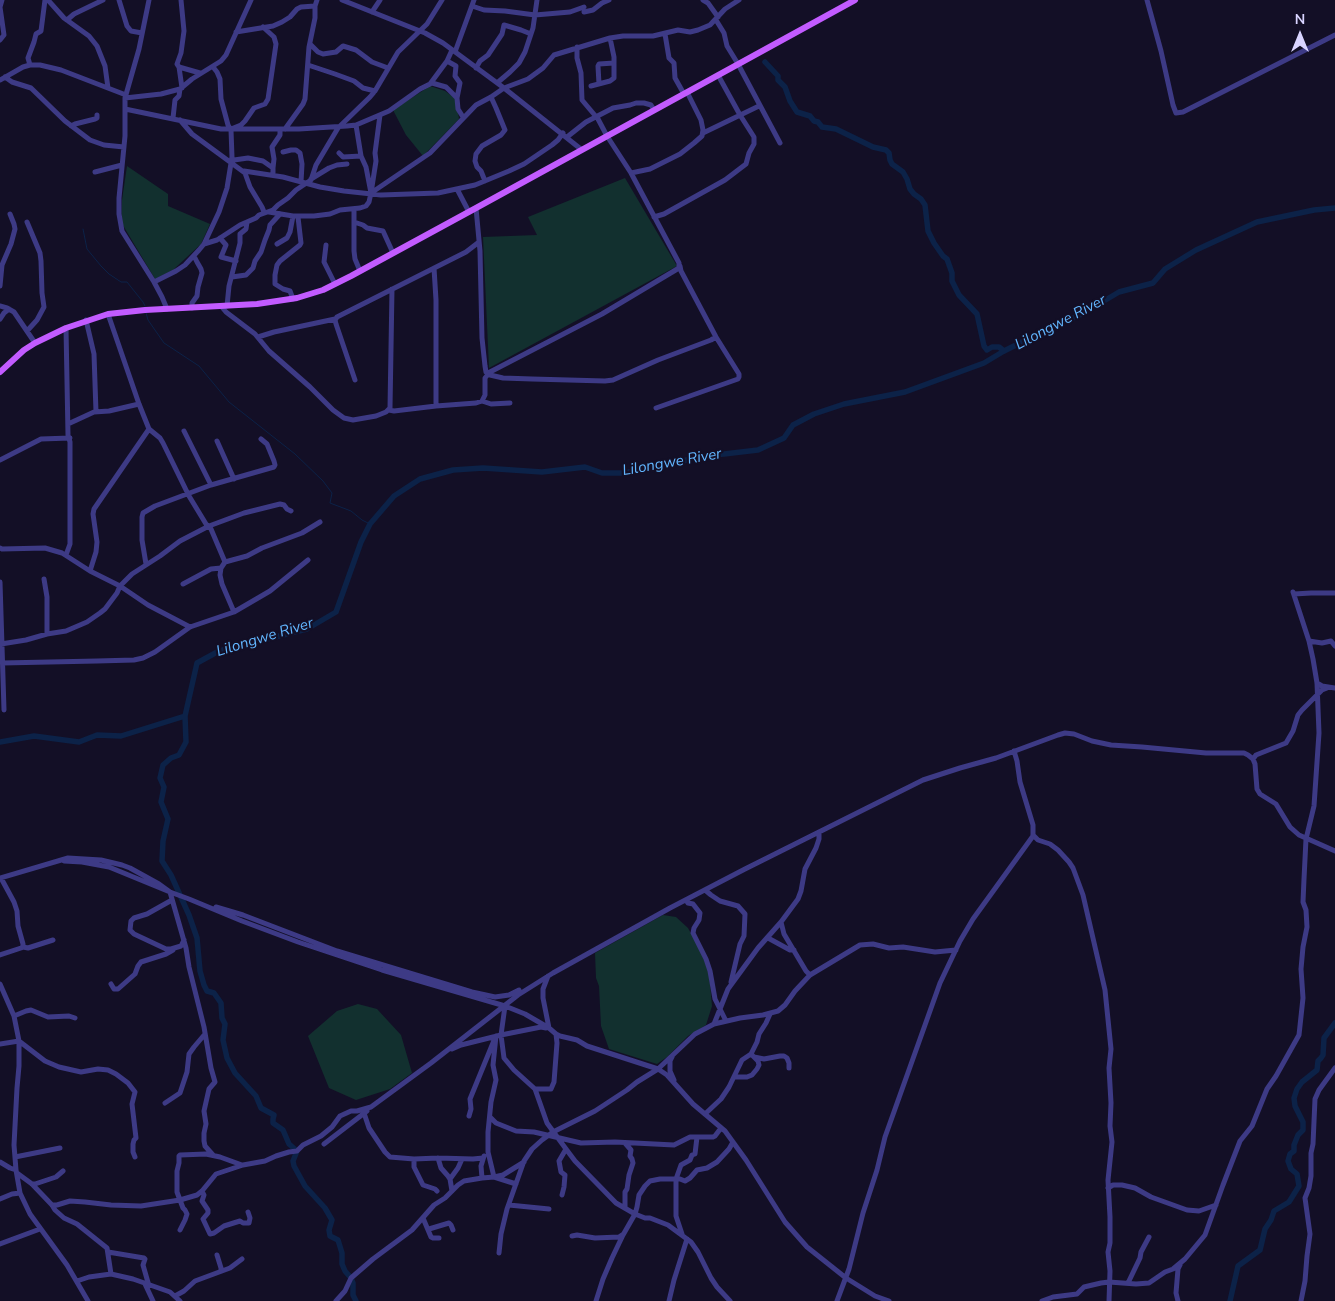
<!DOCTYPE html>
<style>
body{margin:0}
#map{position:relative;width:1335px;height:1301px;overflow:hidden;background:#130f26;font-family:"Nunito Sans",sans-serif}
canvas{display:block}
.north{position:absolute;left:1275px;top:10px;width:50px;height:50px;-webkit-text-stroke:4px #130f26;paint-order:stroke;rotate:0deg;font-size:14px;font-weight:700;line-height:20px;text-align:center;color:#d9d4ff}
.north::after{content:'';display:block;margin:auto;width:18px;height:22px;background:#d9d4ff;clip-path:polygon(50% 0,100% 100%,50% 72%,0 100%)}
</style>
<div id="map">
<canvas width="1335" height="1301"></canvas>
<div class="north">N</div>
</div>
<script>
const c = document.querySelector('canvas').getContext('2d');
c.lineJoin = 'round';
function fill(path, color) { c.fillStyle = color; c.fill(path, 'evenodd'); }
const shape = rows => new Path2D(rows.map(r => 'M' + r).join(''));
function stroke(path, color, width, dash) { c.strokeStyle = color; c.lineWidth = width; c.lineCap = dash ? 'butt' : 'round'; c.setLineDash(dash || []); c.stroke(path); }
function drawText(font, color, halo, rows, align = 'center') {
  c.font = font + ' "Nunito Sans",sans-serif'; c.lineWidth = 4.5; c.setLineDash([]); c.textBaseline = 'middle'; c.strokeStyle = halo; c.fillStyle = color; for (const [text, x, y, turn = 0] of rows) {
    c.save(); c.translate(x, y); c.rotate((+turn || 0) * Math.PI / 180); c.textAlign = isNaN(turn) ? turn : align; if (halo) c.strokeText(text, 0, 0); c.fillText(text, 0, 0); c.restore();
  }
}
fill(shape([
 [430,86,445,91,456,99,459,119,423,156,406,135,393,110],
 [127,166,168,194,168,206,210,224,201,244,173,270,155,279,121,222,122,200],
 [625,178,677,266,489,368,483,237,537,235,528,217],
 [663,915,676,917,688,928,699,948,709,972,712,1006,706,1025,688,1036,667,1057,657,1064,609,1049,601,1026,599,986,596,978,595,953],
 [358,1004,377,1009,401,1035,412,1073,390,1089,356,1100,329,1088,308,1036,337,1011]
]), '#12302f');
stroke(shape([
 [83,229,87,249,101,266,109,274,121,282,127,282,143,302,145,306],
 [146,313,148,320,164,343,199,366,229,402,295,454,323,481,332,493,330,503,351,511,362,520,370,524]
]), '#0c2248', 1);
stroke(shape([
 [765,62,778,76,778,80,785,87,790,101,797,112,810,116,814,121,818,122,822,127,836,129,873,147,886,150,889,153,890,160,892,164,903,172,907,179,910,189,914,194,921,199,925,205,928,231,934,243,943,256,947,259,952,273,952,281,959,295,977,314,984,346,987,350,992,347,999,347,1004,351],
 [185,716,186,742,179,755,171,758,163,765,160,778,164,787,161,802,168,819,163,841,162,861,171,875,189,915,197,938,200,971,204,985,207,991,214,993,221,1003,222,1018,225,1024,223,1040,227,1058,235,1073,256,1096,261,1108,274,1115,273,1119,273,1123,283,1130,289,1144,297,1151,293,1161,294,1166,305,1186,325,1208,332,1220,329,1230,330,1236,338,1240,342,1253,342,1264,345,1271,351,1278,353,1283,353,1295,356,1301],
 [0,742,34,736,79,742,97,735,121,736,185,716,197,663,219,651,307,629,336,612,361,542,370,524,394,496,420,479,453,470,483,468,542,472,585,467,602,473,624,473,680,462,700,456,724,454,758,450,784,438,793,425,814,414,844,404,905,392,984,363,1004,351,1046,330,1082,314,1119,292,1153,283,1165,269,1196,250,1257,222,1314,210,1335,208],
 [1230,1301,1238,1266,1260,1250,1265,1229,1271,1220,1274,1211,1289,1202,1299,1186,1297,1174,1291,1169,1288,1161,1290,1154,1294,1151,1294,1145,1298,1135,1303,1130,1303,1122,1295,1106,1294,1098,1297,1089,1302,1082,1317,1070,1318,1061,1321,1058,1323,1055,1324,1038,1335,1023]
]), '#0c2248', 5.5);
stroke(shape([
 [48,0,64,18,89,36,97,46,105,66,108,88],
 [119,0,127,26,131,31,142,33],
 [149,0,139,49,125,98,125,136,119,198,119,214,122,231,154,282,162,297,167,309],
 [181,0,184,31,181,53,177,64,179,67,200,73],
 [342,0,425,33,443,43,504,88,582,150],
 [703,0,708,3,718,17],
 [1147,0,1161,51,1173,105,1176,113,1183,112,1335,35],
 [472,6,484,10,505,11,535,15,570,12,584,7],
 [372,12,380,0],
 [584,12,593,10,602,3,609,0],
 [67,20,74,14,103,0],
 [716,20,724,33,727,46,738,64,780,143],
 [236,32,273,26,282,22,290,17,297,9,301,7,315,6],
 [665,34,669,58,674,63,675,78,684,94],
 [0,40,4,35,0,7,2,0],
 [310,44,318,52,323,54,336,52,343,46,356,50,372,62,388,68],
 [455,52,474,0],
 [447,61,456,66,455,76,460,83,457,98],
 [30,65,28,58,34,42,36,34,41,31,45,0],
 [308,65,335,74,354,81,363,88,375,91],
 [179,67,182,88],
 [476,68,480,61,488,55,502,34,504,25,521,30,531,34],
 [5,77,12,82,31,88,65,121,90,140,104,145,124,147],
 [0,80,23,67,30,65,40,65,61,70,126,95],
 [432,83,446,87,457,98,458,109,463,117],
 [497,83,510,72,519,63,525,52,533,28,537,0],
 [599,84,598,66,599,64,614,63],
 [591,86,610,81,614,78,614,57,610,38],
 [125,98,161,94,180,89,192,79,221,61,226,55,251,0],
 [125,109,221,129,299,129,347,126,356,125,389,111,420,89,430,84,447,61,452,50],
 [173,118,175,100,179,96,180,89],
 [180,120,192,134,245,173,250,187,262,207,264,212],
 [356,125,361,156,366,167,371,193,430,153,476,105,491,97,504,88,528,79,543,68,554,55,610,38,623,36,653,36,678,30,690,32,698,30,710,25,725,9,739,0],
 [71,126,75,124,95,119,97,118,97,115],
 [231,129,241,125,245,121,254,108,265,104,268,99,276,44,274,37,263,27],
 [285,129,303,104,305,99,309,47,315,18,315,6,317,0],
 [703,133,759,106],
 [567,137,586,122,613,108,630,105,636,103,644,103,651,105,654,110],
 [283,152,291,150,296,150,300,153,302,164,301,182],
 [339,153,343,157,361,156],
 [231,162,234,160,248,158,263,161,273,168,273,175],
 [273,168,274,159,272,147,280,135,280,129],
 [244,171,283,177,320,187,344,191,381,195,438,193,475,185,509,171,524,164,552,145,558,140,563,133],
 [95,172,122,165],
 [631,173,650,169,680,154,694,143,702,136,703,130,701,120,687,92],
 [311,179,329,168,337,165,347,164],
 [485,181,481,171,477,167,475,161,476,154,482,146,501,135,505,130,496,108,491,97],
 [457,189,469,212],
 [476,208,480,251,482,338,485,366,486,372,490,375,503,378,532,379,605,381,613,380,658,360,711,340,716,337],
 [354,209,354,251,355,259,360,271],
 [269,212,293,216,314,216,330,214,340,210,360,208,366,206,369,202,371,193,376,161,375,153,380,115],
 [654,217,664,214,725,180,746,164,749,153,754,144,754,137,740,115,718,75],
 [354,222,363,225,367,228,383,231,393,253],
 [220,238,226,245,221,257,236,261],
 [204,244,217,240,240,225,256,218,259,215,273,210,278,205,288,198,296,190,311,180,316,165,338,128,370,97,375,91,398,52,427,24,442,0],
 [277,244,287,238,290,232,293,216],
 [326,245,324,262,335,284],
 [434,268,436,300,436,406],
 [232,277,246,275,253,268,255,261,261,252,265,240,269,230,270,225,280,214],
 [154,282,176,271,185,265,199,250,204,244,219,212,227,188,232,157,231,130,228,125,221,99,220,79,217,72,213,67],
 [0,286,2,265,11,244,15,229,14,224,10,214],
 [293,299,290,291,283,289,275,284,275,275,277,265,280,261,300,245,301,243,298,217],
 [0,306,7,308,14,312,35,343],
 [221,306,226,312,255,334,269,351,310,387,333,410,344,418,353,420,376,416,386,412,390,408,392,289],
 [227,306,229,286,240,243,240,234,246,229,247,222],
 [192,308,192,303,197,296,198,287,202,273,201,269,197,262,194,256],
 [108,314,139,404,149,429,160,438,163,443,189,496,206,524,211,529,225,562],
 [0,319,4,313,9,309],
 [86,320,94,354,96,412],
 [66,328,68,435,70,442,70,544,66,555],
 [27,331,37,320,44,307,42,293,41,261,40,253,27,222],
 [258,337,274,332,335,319],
 [355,380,336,324,335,320,337,317,466,252,479,242],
 [482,401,485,395,485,378,490,372,602,314,679,268,679,263,631,173,607,136,598,119,582,100,581,73,577,58,577,47],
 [656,408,738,379,739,377,739,374,716,337,681,271,680,266],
 [389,410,394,411,436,406,476,403,482,401,491,404,510,403],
 [68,424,94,412,109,411,139,404],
 [184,431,211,485],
 [217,441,234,479],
 [0,460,41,439,70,438],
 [0,548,2,549,45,548,62,553,90,571,120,586,148,605,190,627],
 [146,564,142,540,142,517,143,513,155,506,211,485,274,467,275,465,274,461,267,444,261,439],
 [90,571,96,552,97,542,93,514,94,509,149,429],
 [44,579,47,597,47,634],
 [0,582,4,710],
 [183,584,211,569,221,568],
 [1294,594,1311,593,1335,593],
 [234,612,222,584,220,575,221,568,225,562,247,556,262,548,302,533,320,522],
 [1309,641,1322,643,1331,641,1335,646],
 [1,644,26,640,47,634,66,631,87,622,100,613,105,609,117,593,120,586,132,574,160,556,180,541,209,526,244,513,280,504,284,505,287,509,291,511],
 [2,663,97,661,134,660,143,658,155,652,190,627,234,612,270,591,308,560],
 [1317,683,1322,686,1335,688],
 [1253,759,1256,755,1286,743,1293,731,1298,715,1302,710,1322,690,1327,688],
 [1033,835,1038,840,1050,844,1058,850,1069,862,1073,868,1083,895,1105,990,1111,1049,1109,1068,1111,1103,1110,1126,1112,1142,1108,1180,1110,1217,1110,1243,1108,1252,1110,1271,1109,1301],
 [64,861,82,862,109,867,170,892,186,948,189,967,204,1027,211,1068,215,1082,209,1089,204,1111,206,1124,204,1133,204,1141,205,1146,213,1155],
 [0,878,68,858,101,860,122,865,130,868,159,884,170,892,189,899,242,921,298,942,382,970,505,1006,525,1014,549,1028,556,1034,560,1036,577,1040,587,1046,658,1069,667,1075,693,1104,725,1131,746,1160,785,1222,807,1247,846,1278,875,1296,889,1301],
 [705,890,711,895,720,901,738,906,745,914,744,936,740,944,731,982],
 [172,900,147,914,134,918,131,921,130,930,134,934,166,949,171,949,181,946,184,940],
 [686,900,688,903,693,904,700,913,699,920,694,928,693,933,706,959,710,971,715,999,726,1021],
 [216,907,243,915,337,951,472,992,495,997,509,995,519,990],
 [781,922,784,934,806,971,810,975],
 [768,938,790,950,794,950],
 [23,947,28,948,53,940],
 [0,955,21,948,23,947,23,944,18,926,17,911,14,902,1,878],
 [548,976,543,989,543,998,549,1028],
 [0,984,14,1016,19,1041,19,1066,17,1088,14,1145,16,1170,20,1193,30,1214,67,1265,88,1301],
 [111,984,114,989,118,989,135,974,138,966,141,962,166,954,173,950],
 [505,1006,501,1035,504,1058,514,1070,535,1089,547,1123,566,1149,575,1161,616,1203,635,1214,645,1218,650,1218,668,1225,691,1242,698,1252,711,1278,717,1287,730,1301],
 [14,1016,26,1011,31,1010,48,1017,69,1016,75,1018],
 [714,1024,740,1018,763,1015,778,1011,785,1005,795,991,810,975,860,945,873,944,889,948,903,947,935,952,956,950],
 [496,1036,493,1065,496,1080,491,1102,488,1132,488,1152,494,1177,516,1184],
 [0,1044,19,1041,45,1061,59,1067,81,1072,98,1069,108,1070,116,1074,128,1083,135,1092,132,1104,136,1138,134,1140,133,1144,133,1152,135,1157],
 [452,1049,461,1045,501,1035,541,1027,546,1028],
 [751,1054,754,1057,764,1059,780,1056,784,1056,787,1058,789,1063,789,1068],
 [672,1057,670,1061,670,1071,674,1080],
 [734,1077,747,1077,752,1075,757,1069,759,1065,758,1061,754,1057],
 [535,1089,551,1089,554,1082,557,1043,556,1034],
 [165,1103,180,1093,187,1072,189,1054,194,1047,205,1034],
 [364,1113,369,1128,385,1152,390,1157,414,1159,438,1158,473,1159,483,1158],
 [705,1114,721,1099,729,1087,742,1060,751,1054,757,1042,759,1034,766,1023,770,1014],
 [469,1116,471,1109,470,1099,495,1038],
 [490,1117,496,1123,516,1131,534,1132,581,1143,615,1142,674,1145,690,1137,713,1137,715,1136,721,1128],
 [324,1144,367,1111],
 [15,1157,60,1148],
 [438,1158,441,1168,448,1176,450,1179,452,1191],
 [414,1159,414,1167,423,1185,435,1189,437,1191],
 [0,1162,10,1168,16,1170],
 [17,1173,32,1184,52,1205,55,1210,64,1218,77,1224,107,1248,111,1274],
 [482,1178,481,1166,484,1156],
 [450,1179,458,1168,462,1159],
 [32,1184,35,1184,56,1177,63,1171],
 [1108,1188,1113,1185,1122,1185,1135,1188,1151,1197,1187,1210,1199,1211,1216,1205],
 [202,1191,204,1195,202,1201,208,1210,208,1213,203,1219,210,1234,214,1233,224,1226,240,1221,243,1223,249,1223,250,1218,248,1212],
 [562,1195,564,1187,565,1175,561,1172,559,1161,566,1149],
 [0,1199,12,1194,20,1193],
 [52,1205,57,1205,70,1201,85,1202,111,1205,141,1206,180,1200,197,1195,202,1191,216,1174,243,1165,265,1161,276,1156,289,1152,297,1151,303,1145,321,1136,332,1127,340,1116,351,1111,357,1111,371,1107,431,1063,518,995,553,973,670,908,745,869,923,780,960,768,996,758,1058,735,1065,733,1074,734,1092,741,1111,745,1142,747,1206,753,1244,753,1248,755,1253,759,1255,764,1257,789,1260,794,1276,804,1290,827,1299,835,1335,851],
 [509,1205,549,1209],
 [625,1208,625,1192,627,1189,629,1175,633,1163,632,1159,630,1156,631,1150,625,1143],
 [423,1218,431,1237,433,1238,439,1238],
 [429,1229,449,1223,451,1225,453,1230],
 [180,1230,185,1220,187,1214,185,1210,183,1208,177,1192,177,1171,179,1163,179,1156,180,1155,206,1154,220,1157,242,1165],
 [682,1234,676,1216,676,1179,681,1165,690,1160,692,1155,695,1154,697,1137],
 [572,1236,577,1235,595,1238,619,1237,622,1235],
 [0,1244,40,1229],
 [108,1252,144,1258,145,1259,143,1265,149,1286],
 [499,1253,501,1234,507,1209,524,1161,532,1149,542,1140,553,1132,595,1111,627,1090,637,1082,658,1069,695,1034,714,1024,728,989,758,948,781,922,798,899,801,891,805,869,816,848,819,839,819,833],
 [217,1255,221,1268,221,1271],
 [77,1281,89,1277,111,1274,133,1279,170,1292,180,1301],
 [1128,1283,1140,1258,1141,1252,1149,1237],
 [145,1284,153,1301],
 [175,1296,184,1291,195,1281,230,1268,242,1259],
 [336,1301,345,1291,351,1278,373,1259,412,1230,434,1205,445,1198,458,1185,464,1181,482,1178,494,1177,503,1175,524,1162],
 [596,1301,603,1279,612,1258,623,1235,635,1214,637,1207,639,1195,645,1186,650,1181,660,1179,680,1179,685,1181,690,1178,697,1170,707,1168,717,1162,729,1149,733,1142],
 [669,1301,674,1280,687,1239],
 [837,1301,849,1269,863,1213,877,1170,885,1137,940,983,960,941,973,919,1033,836,1033,825,1020,782,1017,761,1014,751],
 [1042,1301,1053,1297,1077,1294,1084,1287,1101,1283,1109,1282,1136,1284,1149,1283,1165,1272,1173,1269,1185,1259,1205,1235,1223,1185,1240,1141,1252,1126,1267,1089,1276,1076,1299,1035,1303,998,1301,969,1303,947,1307,927,1306,910,1303,902,1304,879,1306,839,1314,806,1319,733,1317,683,1313,659,1309,641,1293,592],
 [1178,1301,1176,1293,1178,1269,1180,1265],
 [1301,1301,1305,1281,1307,1256,1310,1234,1305,1198,1309,1188,1311,1176,1311,1153,1313,1144,1315,1099,1319,1090,1335,1068]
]), '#3d3a85', 5);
stroke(shape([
 [0,372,24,350,35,343,66,328,108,314,145,310,257,304,297,298,323,290,351,276,476,208,855,0]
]), '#c25bff', 6);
drawText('italic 15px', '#62b6ff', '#130f26', [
 ["Lilongwe River",1061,323,-28],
 ["Lilongwe River",672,463,-10],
 ["Lilongwe River",265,638,-17]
]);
</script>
